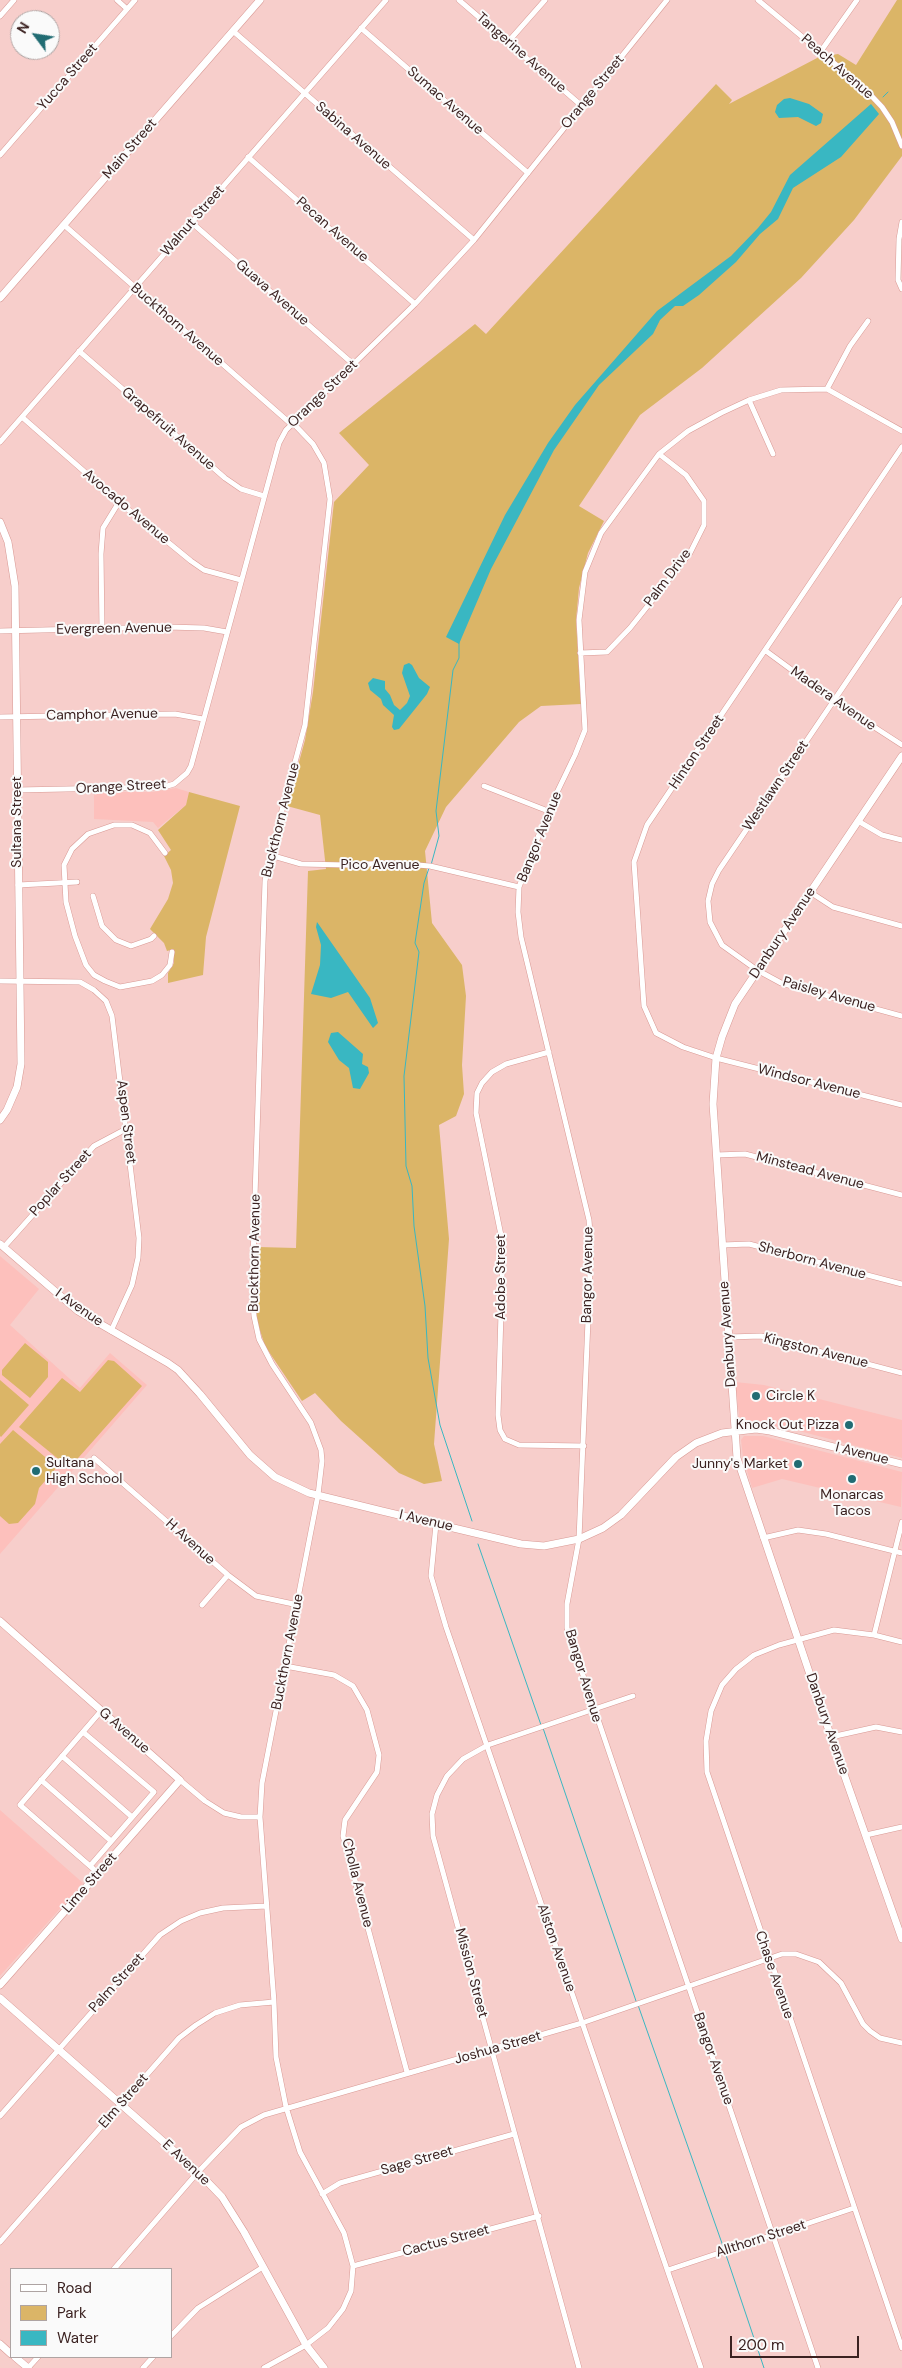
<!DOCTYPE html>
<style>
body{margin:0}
#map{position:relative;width:902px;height:2368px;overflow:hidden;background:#f7cecb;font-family:"DM Sans",sans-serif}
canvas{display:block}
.legend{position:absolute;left:10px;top:2268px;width:162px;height:90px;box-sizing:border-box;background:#fafafa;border:1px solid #aea4a3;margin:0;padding:6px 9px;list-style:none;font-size:15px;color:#3b2221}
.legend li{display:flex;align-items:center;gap:10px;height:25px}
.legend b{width:25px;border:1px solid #aea4a3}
.north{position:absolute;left:10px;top:10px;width:50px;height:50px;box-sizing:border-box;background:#fafafa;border:1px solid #aea4a3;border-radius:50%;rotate:301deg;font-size:14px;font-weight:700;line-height:20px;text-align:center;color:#3b2221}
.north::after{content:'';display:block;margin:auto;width:18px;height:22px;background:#216c73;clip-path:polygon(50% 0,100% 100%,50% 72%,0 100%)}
.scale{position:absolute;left:730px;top:2336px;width:129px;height:22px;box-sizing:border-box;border:2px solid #3b2221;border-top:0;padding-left:6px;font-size:15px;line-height:18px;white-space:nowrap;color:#3b2221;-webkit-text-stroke:4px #fafafa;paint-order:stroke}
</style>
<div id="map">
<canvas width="902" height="2368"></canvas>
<ul class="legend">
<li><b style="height:6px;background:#fff"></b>Road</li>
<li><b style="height:14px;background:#dbb567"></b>Park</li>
<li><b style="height:14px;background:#39b7c2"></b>Water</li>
</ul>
<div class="north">N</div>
<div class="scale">200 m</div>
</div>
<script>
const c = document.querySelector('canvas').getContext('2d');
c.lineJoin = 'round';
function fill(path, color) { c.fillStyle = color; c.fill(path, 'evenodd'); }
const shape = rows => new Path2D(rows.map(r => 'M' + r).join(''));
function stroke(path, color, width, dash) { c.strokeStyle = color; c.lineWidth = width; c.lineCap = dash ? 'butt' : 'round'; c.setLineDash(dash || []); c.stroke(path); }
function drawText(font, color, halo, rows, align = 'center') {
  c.font = font + ' "DM Sans",sans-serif'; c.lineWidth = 4; c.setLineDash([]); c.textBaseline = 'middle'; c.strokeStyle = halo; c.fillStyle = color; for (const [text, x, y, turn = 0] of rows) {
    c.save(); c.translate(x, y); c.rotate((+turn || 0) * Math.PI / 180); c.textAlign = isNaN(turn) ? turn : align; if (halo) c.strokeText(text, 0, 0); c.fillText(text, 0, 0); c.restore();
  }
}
fill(shape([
 [176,788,189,792,186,805,158,828,153,822,94,819,94,792,153,792],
 [0,1256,39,1289,10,1325,80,1388,110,1353,147,1385,0,1554],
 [735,1382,764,1385,902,1420,902,1458,784,1427,740,1423],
 [744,1436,763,1436,902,1472,901,1507,782,1479,752,1488,743,1457,741,1440],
 [0,1810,83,1883,0,1976]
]), '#fdc0bc');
fill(shape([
 [897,0,902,0,902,156,854,220,801,278,702,368,640,415,579,506,604,521,588,553,579,588,576,620,581,704,541,706,519,722,446,807,425,851,432,923,462,965,466,996,462,1065,464,1094,456,1116,439,1125,449,1239,434,1444,442,1481,424,1484,399,1473,341,1421,315,1393,302,1401,265,1346,257,1321,255,1295,258,1247,296,1248,308,871,326,869,320,815,287,806,305,740,313,692,334,502,369,465,339,433,475,324,486,334,716,84,732,100,729,104,819,57,838,54,856,65],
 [189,792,240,806,206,937,203,975,168,983,168,973,174,963,174,949,167,951,164,943,150,929,168,899,173,883,171,870,164,856,171,850,158,830,186,805],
 [25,1343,48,1362,48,1377,30,1398,2,1375,2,1370],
 [108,1360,114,1361,142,1386,71,1466,67,1466,19,1427,62,1378,80,1392],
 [0,1380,29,1405,1,1437,0,1436],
 [13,1430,57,1467,39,1488,35,1504,18,1523,9,1524,0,1516,0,1444]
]), '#dbb567');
fill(shape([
 [790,98,809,104,823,114,821,123,816,126,798,117,779,118,775,112,777,105,784,99],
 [871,104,879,114,841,157,793,188,778,219,760,234,736,262,699,295,683,306,675,306,660,320,653,334,599,385,554,450,491,569,459,644,446,637,505,515,548,443,575,405,657,311,731,256,758,228,771,212,790,175],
 [409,663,412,665,419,678,430,687,427,694,399,729,394,730,392,727,394,715,383,705,381,699,370,690,368,683,373,678,385,681,385,689,390,695,394,705,400,710,407,703,410,696,402,673,404,665],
 [317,922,370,998,378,1023,373,1028,348,992,331,998,311,994,320,965,321,945,316,927],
 [338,1032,363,1054,362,1064,368,1067,369,1073,360,1089,353,1088,349,1068,339,1060,328,1042,331,1033]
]), '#39b7c2');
stroke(shape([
 [883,97,888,92],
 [431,865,439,836,436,811,453,670,459,658,459,642],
 [429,868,424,883,415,943,419,952,404,1076,406,1166,412,1186,414,1226,425,1306,428,1358,440,1425,472,1521],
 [478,1544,541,1725],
 [543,1728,636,2001],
 [638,2005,724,2249],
 [725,2252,764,2368]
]), '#39b7c2', 1);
const street = shape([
 [117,0,127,9],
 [459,0,582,106],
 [758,0,865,89,882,107,892,122,902,146],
 [0,16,14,0],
 [361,28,528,173],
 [233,31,474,240],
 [508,42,545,0],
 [821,51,857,0],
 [0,155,135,0],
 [248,157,415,304],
 [191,222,353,364],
 [902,222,899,239,898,280,902,289],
 [64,225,291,424],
 [79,351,225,478,241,489,264,496],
 [827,389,850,346,868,321],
 [749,400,773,454],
 [22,417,119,502,191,561,204,570,241,580],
 [0,442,386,0],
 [902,447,647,825,634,862,644,1006,656,1033,683,1047,716,1058,902,1105],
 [902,600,719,870,712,884,708,901,710,922,722,945,757,970,781,983,902,1016],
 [102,629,101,554,103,528,119,502],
 [0,631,167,627,204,628,227,632],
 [766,651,834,701,902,745],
 [580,653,607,652,630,628,690,553,704,525,704,501,686,475,659,454],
 [0,717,175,714,203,719],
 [484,786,548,811],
 [17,790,164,787,174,784,187,773,191,766,279,443,286,430,415,304,474,240,667,0],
 [858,821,882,835,902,840],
 [165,853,150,833,132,825,114,825,88,834,72,849,64,865,66,902,75,936,86,965,94,975,105,981,120,987,152,981,162,975,170,965,172,952],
 [270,855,301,864,346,865,391,863,430,866,519,887],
 [18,885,77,882],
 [810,892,833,907,902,926],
 [93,896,102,926,116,940,131,946,151,939,154,936],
 [0,981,80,982,94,990,106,1001,112,1016,139,1238,138,1258,132,1285,111,1331],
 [549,1052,506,1064,492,1072,482,1083,477,1093,476,1113,503,1245,498,1415,500,1430,505,1439,519,1445,584,1446],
 [716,1155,745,1154,902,1195],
 [722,1245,749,1244,902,1284],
 [4,1247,94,1146,126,1129],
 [729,1337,761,1336,902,1373],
 [94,1458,228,1575,256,1596,298,1605],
 [436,1524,431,1576,446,1627,701,2368],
 [763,1538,798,1530,826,1534,902,1553],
 [202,1605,228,1575],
 [874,1635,902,1522],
 [902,1642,874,1635,834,1630,779,1645,754,1655,736,1669,722,1685,711,1711,706,1741,707,1772,902,2348],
 [285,1666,334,1675,353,1686,367,1710,379,1755,377,1772,345,1820,343,1836,407,2072],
 [83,1732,154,1792,90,1866],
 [831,1737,876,1727,902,1732],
 [62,1756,132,1817],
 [41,1780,111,1841],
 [180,1780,205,1801,224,1813,241,1817,260,1817],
 [866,1835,902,1827],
 [98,1873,20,1805,101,1711],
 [0,2116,160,1935,181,1921,200,1913,223,1908,267,1906],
 [322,2194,340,2183,514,2134],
 [0,2242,179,2038,196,2025,215,2013,240,2005,274,2002],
 [353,2266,539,2216],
 [114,2269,198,2172,241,2127,264,2115,582,2023,782,1954,796,1954,819,1962,841,1983,863,2024,870,2031,880,2038,902,2043],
 [668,2270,854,2208],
 [171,2336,198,2308,263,2267],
 [28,2368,38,2357],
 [143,2368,153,2357],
 [264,2368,306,2345,328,2328,343,2309,351,2291,353,2266,344,2233,300,2152,286,2107,276,2057,274,2002,260,1817,262,1783,318,1495,322,1461,321,1450,311,1423,272,1364,259,1339,254,1316,252,1291,265,881,270,855,305,725,330,499,324,463,313,444,292,422],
 [579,2368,433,1836,432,1814,437,1795,447,1776,463,1759,488,1745,633,1696],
 [818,2368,567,1628,567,1604,579,1539,591,1247,589,1220,521,937,518,912,519,887,548,811,575,755,585,730,579,620,585,572,601,533,659,454,688,431,721,413,749,400,781,390,827,389,902,431]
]);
const secondary = shape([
 [0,298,260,0],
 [0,522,8,542,15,586,21,1064,17,1087,7,1110,0,1120],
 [902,756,735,1004,722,1037,716,1058,713,1104,737,1458,831,1737,902,1939],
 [0,1244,78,1311,168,1363,178,1370,200,1394,250,1455,275,1477,309,1493,382,1511,521,1544,544,1546,579,1539,603,1528,621,1515,676,1457,696,1443,722,1433,756,1429,770,1431,902,1464],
 [0,1621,180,1780,0,1985],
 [0,1998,198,2172,222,2197,244,2232,306,2345,324,2368],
 [0,2344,11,2354],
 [15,2357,28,2368]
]);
stroke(street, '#d89994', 6);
stroke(secondary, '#d89994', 8);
stroke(street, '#fff', 5);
stroke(secondary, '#fff', 7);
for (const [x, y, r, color] of [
 [756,1396,5,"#216c73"],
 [849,1425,5,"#216c73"],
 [798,1464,5,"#216c73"],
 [36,1471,5,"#216c73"],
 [852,1479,5,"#216c73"]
]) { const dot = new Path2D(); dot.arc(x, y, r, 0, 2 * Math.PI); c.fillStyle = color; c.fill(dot); stroke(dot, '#fafafa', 2); }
drawText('14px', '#3b2221', '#fafafa', [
 ["Tangerine Avenue",521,53,41],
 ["Peach Avenue",837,67,41],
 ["Yucca Street",68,77,-49],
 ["Orange Street",593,92,-51],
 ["Sumac Avenue",445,101,41],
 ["Sabina Avenue",353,136,41],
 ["Main Street",130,149,-49],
 ["Walnut Street",193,221,-49],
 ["Pecan Avenue",332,230,41],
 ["Guava Avenue",272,293,41],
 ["Buckthorn Avenue",177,325,41],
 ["Orange Street",323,394,-44],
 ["Grapefruit Avenue",168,429,41],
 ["Avocado Avenue",126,507,40],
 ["Palm Drive",668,578,-53],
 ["Evergreen Avenue",114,629,-1],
 ["Madera Avenue",833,699,35],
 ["Camphor Avenue",102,715,-1],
 ["Hinton Street",697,752,-56],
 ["Westlawn Street",776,786,-56],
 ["Orange Street",121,787,-3],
 ["Buckthorn Avenue",281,820,-76],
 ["Sultana Street",17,822,-90],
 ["Bangor Avenue",540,837,-68],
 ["Pico Avenue",380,865],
 ["Danbury Avenue",783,933,-56],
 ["Paisley Avenue",829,995,16],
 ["Windsor Avenue",809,1082,14],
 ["Aspen Street",126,1122,83],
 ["Minstead Avenue",810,1171,15],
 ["Poplar Street",61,1183,-48],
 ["Buckthorn Avenue",255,1253,-89],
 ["Sherborn Avenue",812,1261,15],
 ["Bangor Avenue",588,1275,-89],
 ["Adobe Street",501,1277,-90],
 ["I Avenue",79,1308,35],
 ["Danbury Avenue",728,1334,-94],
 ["Kingston Avenue",816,1351,14],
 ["I Avenue",862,1454,14],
 ["I Avenue",426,1521,13],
 ["H Avenue",190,1542,42],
 ["Buckthorn Avenue",288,1652,-79],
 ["Bangor Avenue",583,1676,73],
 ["Danbury Avenue",827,1724,71],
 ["G Avenue",124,1731,41],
 ["Lime Street",90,1883,-49],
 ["Cholla Avenue",357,1883,76],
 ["Alston Avenue",556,1948,71],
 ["Mission Street",471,1973,75],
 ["Chase Avenue",774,1975,71],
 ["Palm Street",117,1983,-48],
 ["Joshua Street",498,2048,-16],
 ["Bangor Avenue",713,2059,71],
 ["Elm Street",124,2101,-49],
 ["Sage Street",417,2161,-16],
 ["E Avenue",186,2163,43],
 ["Allthorn Street",761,2239,-18],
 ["Cactus Street",446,2241,-15]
]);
drawText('14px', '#3b2221', '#fafafa', [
 ["Circle K",766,1396],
 ["Knock Out Pizza",839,1425,"right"],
 ["Sultana",46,1463],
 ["High School",46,1479],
 ["Junny's Market",788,1464,"right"],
 ["Monarcas",852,1495,"center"],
 ["Tacos",852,1511,"center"]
], 'left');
</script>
